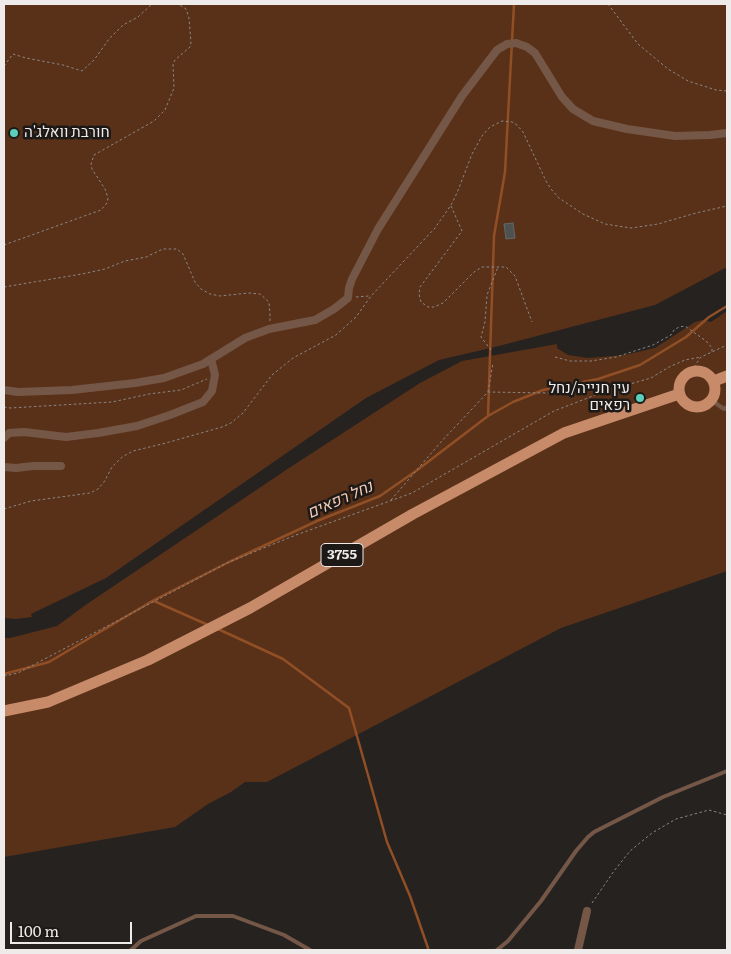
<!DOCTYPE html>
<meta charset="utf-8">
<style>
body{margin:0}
#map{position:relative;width:731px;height:954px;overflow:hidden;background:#262220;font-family:Literata,serif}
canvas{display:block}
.frame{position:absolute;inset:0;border:5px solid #eeebea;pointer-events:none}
.scale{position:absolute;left:10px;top:922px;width:122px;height:22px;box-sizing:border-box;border:2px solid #eeebea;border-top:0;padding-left:6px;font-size:15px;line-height:18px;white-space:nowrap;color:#eeebea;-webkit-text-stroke:4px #1c1917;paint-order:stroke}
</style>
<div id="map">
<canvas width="731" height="954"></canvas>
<div class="frame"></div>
<div class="scale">100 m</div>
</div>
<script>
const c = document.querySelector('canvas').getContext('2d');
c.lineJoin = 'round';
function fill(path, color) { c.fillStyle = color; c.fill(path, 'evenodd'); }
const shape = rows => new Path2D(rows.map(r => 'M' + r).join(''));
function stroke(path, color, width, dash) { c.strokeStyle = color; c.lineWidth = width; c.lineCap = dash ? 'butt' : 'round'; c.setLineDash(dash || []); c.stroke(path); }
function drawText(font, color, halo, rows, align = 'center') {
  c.font = font + ' Literata,Heebo,serif'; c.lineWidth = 5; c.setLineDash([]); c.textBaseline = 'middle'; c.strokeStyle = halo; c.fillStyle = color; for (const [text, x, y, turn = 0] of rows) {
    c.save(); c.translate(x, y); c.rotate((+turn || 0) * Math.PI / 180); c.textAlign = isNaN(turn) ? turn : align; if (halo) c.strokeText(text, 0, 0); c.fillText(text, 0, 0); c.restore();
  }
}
fill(shape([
 [4,4,727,4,727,267,655,305,495,347,439,360,366,398,106,578,31,614,32,617,16,619,4,618],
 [727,311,727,571,561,628,267,782,245,782,231,792,208,804,175,827,4,857,4,638,10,638,57,626,87,604,289,468,420,383,462,361,557,344,557,348,568,355,588,358,624,355,655,348,695,322,703,320,711,322]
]), '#593119');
stroke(shape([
 [488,416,494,236,505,172,514,4],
 [154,601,208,625],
 [218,629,283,659,349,708,387,842,410,896,428,948],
 [4,674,49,662,154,600,229,562,317,521,380,496,416,471,488,416,513,402,543,390,598,379,640,365,686,337,709,317,727,306]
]), '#914f26', 2.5);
const building = shape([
 [513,223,515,238,506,239,504,224,513,223]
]);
fill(building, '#4d5250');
stroke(building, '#636867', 1);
stroke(shape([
 [608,4,638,44,668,69,688,81,716,90,727,91],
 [4,66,13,54,26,58,63,65,82,71,94,60,109,39,123,25,138,17,152,4],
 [451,206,462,231,420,287,419,294,421,302,428,307,434,307,443,303,474,272,482,267,506,267,515,276,532,322],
 [4,245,101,210,107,203,108,198,105,189,92,169,91,164,94,155,154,121,165,110,174,88,173,64,175,60,190,47,191,43,189,18,186,9,178,4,168,4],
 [4,287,82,274,105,269,125,261,146,257,163,249,177,249,183,254,195,282,201,289,210,294,220,296,249,293,260,294,269,302,270,315,270,321],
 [356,297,369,296],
 [491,350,481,337,485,322,487,295,498,267],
 [555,357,570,361,591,361,616,357,653,345,671,335,674,330,679,327,685,326,706,341,712,348,712,353],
 [691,371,701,357,727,345],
 [488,392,493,363],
 [4,407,10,408,112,402,149,394,181,390,207,379],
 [391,500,440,443,488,392,549,393,586,385,605,391],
 [4,509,31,501,90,493,98,489,104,482,112,467,122,457,133,451,166,443,222,427,231,423,243,413,272,375,293,358,336,335,356,317,371,296,435,228,451,205,457,193,472,154,482,136,490,127,502,121,512,122,517,125,523,132,546,181,551,189,559,198,583,214,605,224,631,228,658,224,696,213,727,206],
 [4,676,18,673,229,562,296,535,412,493,554,411,606,391,651,378,669,367,685,360,701,357],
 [592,903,614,871,630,851,652,833,676,819,709,810,727,815]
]), '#8b8786', 1, [2.5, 2.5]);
stroke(shape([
 [711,400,724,409,727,407],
 [131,950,141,941,196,916,233,916,284,935,310,950],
 [497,950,508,941,541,901,576,851,588,837,594,832,663,797,727,771]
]), '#755747', 4);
stroke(shape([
 [4,390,18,392,72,390,135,383,164,378,203,364,245,338,269,329,315,320,334,309,348,298,349,288,352,279,378,229,462,96,497,50,507,44,516,43,527,47,535,53,562,97,573,109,593,121,627,129,675,136,710,135,727,133],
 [4,438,9,433,24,432,66,437,98,433,137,426,170,415,203,402,212,391,215,375,211,359],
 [4,467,16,468,33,466,61,466],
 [578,950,587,911]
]), '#755747', 8);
stroke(shape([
 '679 389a18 18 0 1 1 36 0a18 18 0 1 1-36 0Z',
 [714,381,727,376],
 [4,711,48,702,148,660,250,608,413,514,564,433,679,394]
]), '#c88b69', 11);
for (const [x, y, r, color] of [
 [14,133,5,"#5dceb9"],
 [640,398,5,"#5dceb9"]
]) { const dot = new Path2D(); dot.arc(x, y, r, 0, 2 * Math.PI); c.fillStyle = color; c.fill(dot); stroke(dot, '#1c1917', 2); }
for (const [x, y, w] of [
 [342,555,42]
]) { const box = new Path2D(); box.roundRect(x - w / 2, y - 11.5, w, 23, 4); c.fillStyle = '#1c1917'; c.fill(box); stroke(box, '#eeebea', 1); }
drawText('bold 14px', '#eeebea', null, [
 ["3755",342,555]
]);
drawText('15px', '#eeebea', '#1c1917', [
 ["חורבת וואלג'ה",24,133],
 ["עין חנייה/נחל",630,389,"right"],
 ["רפאים",630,406,"right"]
], 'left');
drawText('italic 16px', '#f2cab5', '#1c1917', [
 ["נחל רפאים",340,500,-24]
]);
</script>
